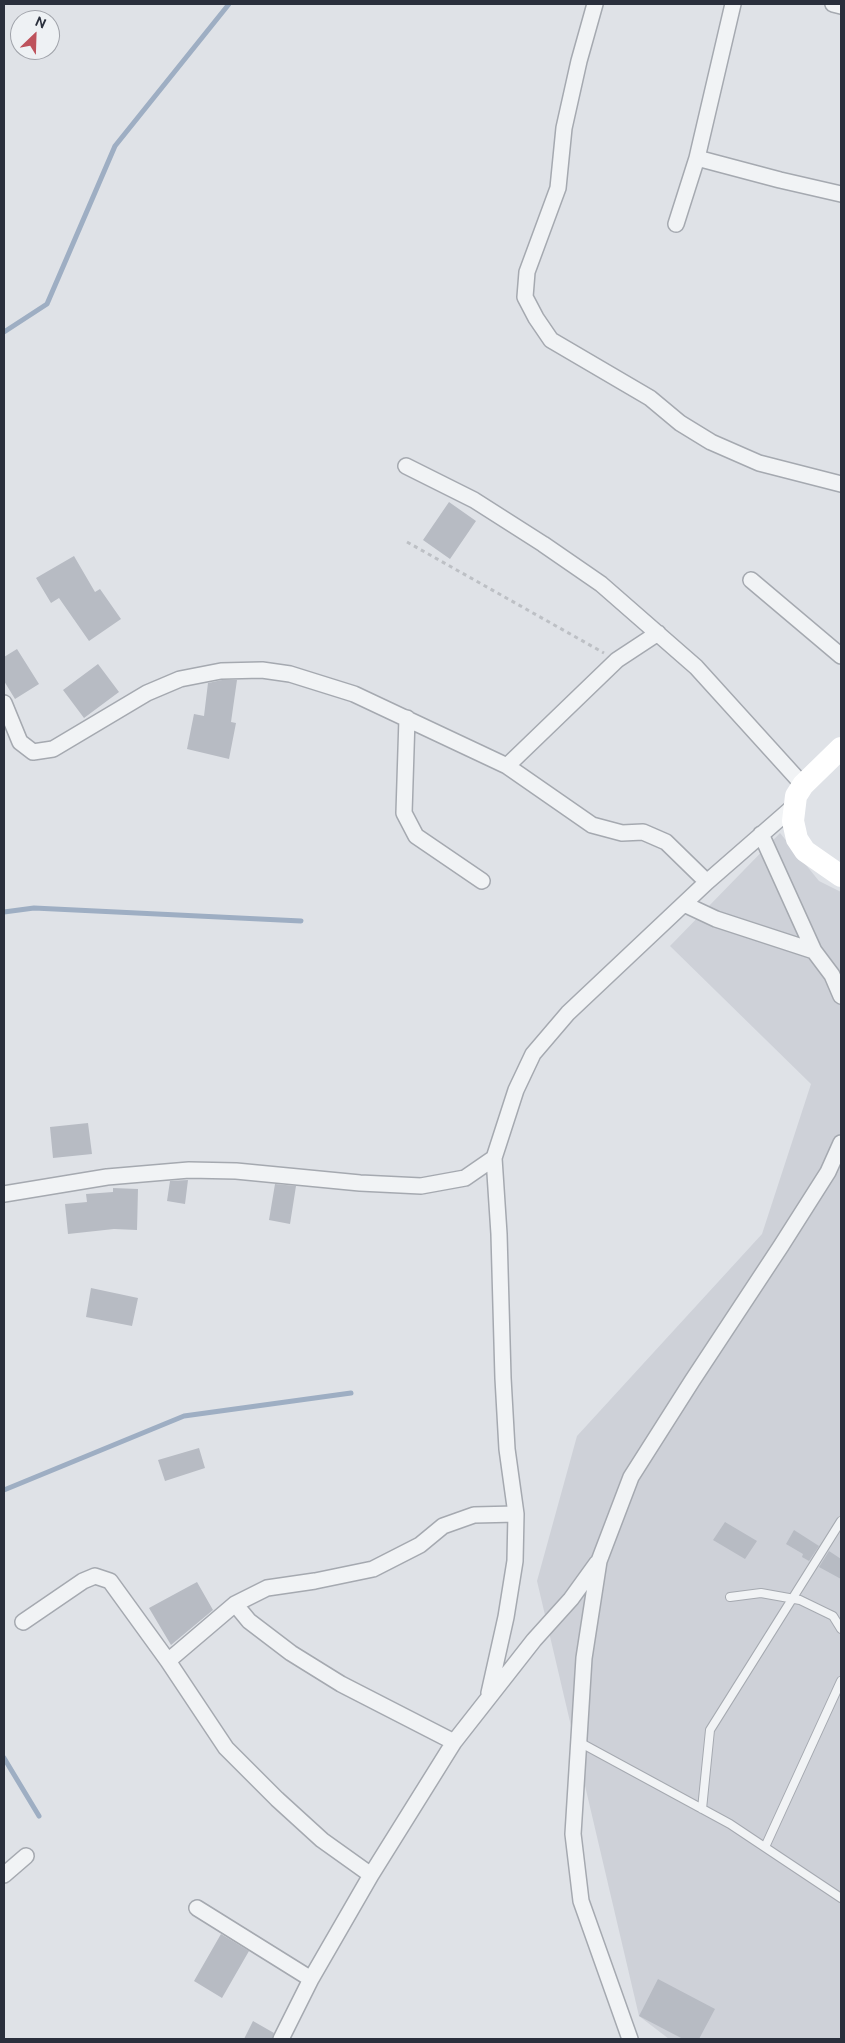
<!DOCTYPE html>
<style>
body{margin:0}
#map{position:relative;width:845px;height:2043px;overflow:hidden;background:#dfe2e7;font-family:Ubuntu,sans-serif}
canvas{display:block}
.frame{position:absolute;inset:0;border:5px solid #2a2f3c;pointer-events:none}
.north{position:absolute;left:10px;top:10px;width:50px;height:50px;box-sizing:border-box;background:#eef1f4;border:1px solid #a0a3aa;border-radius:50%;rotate:24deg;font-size:14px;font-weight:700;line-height:20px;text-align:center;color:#2a2f3c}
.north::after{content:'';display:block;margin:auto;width:18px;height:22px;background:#be525c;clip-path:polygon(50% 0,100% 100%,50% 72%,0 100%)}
</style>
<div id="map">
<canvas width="845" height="2043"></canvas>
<div class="frame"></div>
<div class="north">N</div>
</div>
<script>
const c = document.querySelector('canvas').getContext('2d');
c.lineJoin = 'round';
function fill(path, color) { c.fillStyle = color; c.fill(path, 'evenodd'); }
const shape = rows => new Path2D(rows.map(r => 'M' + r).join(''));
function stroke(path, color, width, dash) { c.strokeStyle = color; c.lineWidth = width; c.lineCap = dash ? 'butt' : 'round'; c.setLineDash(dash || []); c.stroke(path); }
fill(shape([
 [780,833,819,881,841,892,841,2039,669,2039,639,2016,537,1581,577,1436,762,1234,811,1084,670,946]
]), '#ced1d8');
stroke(shape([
 [4,332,47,304,115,146,229,4],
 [4,912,34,908,301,921],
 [4,1490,184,1416,351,1393],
 [4,1758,39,1816]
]), '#9eaec3', 5);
fill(shape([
 [449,502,476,521,450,559,423,540],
 [74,556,95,592,100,589,121,619,89,641,59,598,51,603,36,578],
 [17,649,39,684,15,699,4,681,4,657],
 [98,664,119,692,84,718,63,690],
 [222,680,237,680,231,722,236,723,229,759,187,749,194,714,204,716,208,683],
 [88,1123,92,1154,53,1158,50,1127],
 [188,1180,185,1204,167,1201,170,1181],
 [275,1184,296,1186,290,1224,269,1220],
 [113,1188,138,1189,137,1230,114,1229,68,1234,65,1204,87,1202,86,1194,113,1192],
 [91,1288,138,1298,132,1326,86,1317],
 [199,1448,205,1468,165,1481,158,1460],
 [725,1522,757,1541,745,1559,713,1540],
 [794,1530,819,1546,809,1561,802,1557,803,1554,786,1544],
 [829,1551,841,1559,841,1579,819,1567],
 [197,1582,213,1610,171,1645,149,1608],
 [221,1934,249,1951,222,1998,194,1981],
 [658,1979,715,2009,699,2039,683,2039,639,2016],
 [253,2021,274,2033,272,2039,244,2039]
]), '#b7bbc3');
const lane = shape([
 [730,1597,761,1593,800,1600,833,1616,841,1629],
 [579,1742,730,1824,841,1898],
 [702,1809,710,1730,841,1521],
 [765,1847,841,1681]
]);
const street = shape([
 [595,4,579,61,564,128,558,188,527,272,525,297,536,318,551,340,650,398,680,423,711,442,759,463,841,484],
 [833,4,841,6],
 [697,158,780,180,841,194],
 [676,224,697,158,733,4],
 [406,466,474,500,543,544,601,584,696,667,803,785],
 [751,580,841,656],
 [4,703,20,742,33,752,53,749,147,693,180,679,221,671,262,670,290,674,354,694,507,766,592,825,622,833,643,832,666,842,707,882],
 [407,718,404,813,416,836,482,881],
 [507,766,617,660,658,633],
 [761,834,814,951,832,975,841,996],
 [684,904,716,919,814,951],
 [4,1194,107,1177,189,1170,236,1171,360,1183,421,1186,465,1178,494,1158,516,1090,533,1054,568,1013,707,882,793,807],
 [235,1604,249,1621,291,1653,341,1684,454,1742],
 [23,1622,83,1581,95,1576,110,1581,168,1661,226,1748,277,1799,322,1840,371,1875],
 [168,1661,235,1604,267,1588,315,1581,373,1569,420,1545,443,1526,474,1515,516,1514],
 [489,1693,506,1617,515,1561,516,1514,507,1449,503,1378,499,1234,494,1158],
 [4,1875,26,1856],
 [197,1908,311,1979],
 [281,2039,311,1979,371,1875,454,1742,534,1640,571,1599,597,1563],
 [630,2039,581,1901,573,1834,584,1658,599,1561,631,1477,692,1381,781,1246,828,1172,841,1143]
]);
stroke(lane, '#a5a9b0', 10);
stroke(street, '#a5a9b0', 18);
stroke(shape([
 [407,542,604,653]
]), '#bdc0c5', 3, [4, 4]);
stroke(lane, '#f1f3f5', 8);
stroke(street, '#f1f3f5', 15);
stroke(shape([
 [841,748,803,785,796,796,793,821,797,839,805,851,841,876]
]), '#fff', 22);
</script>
